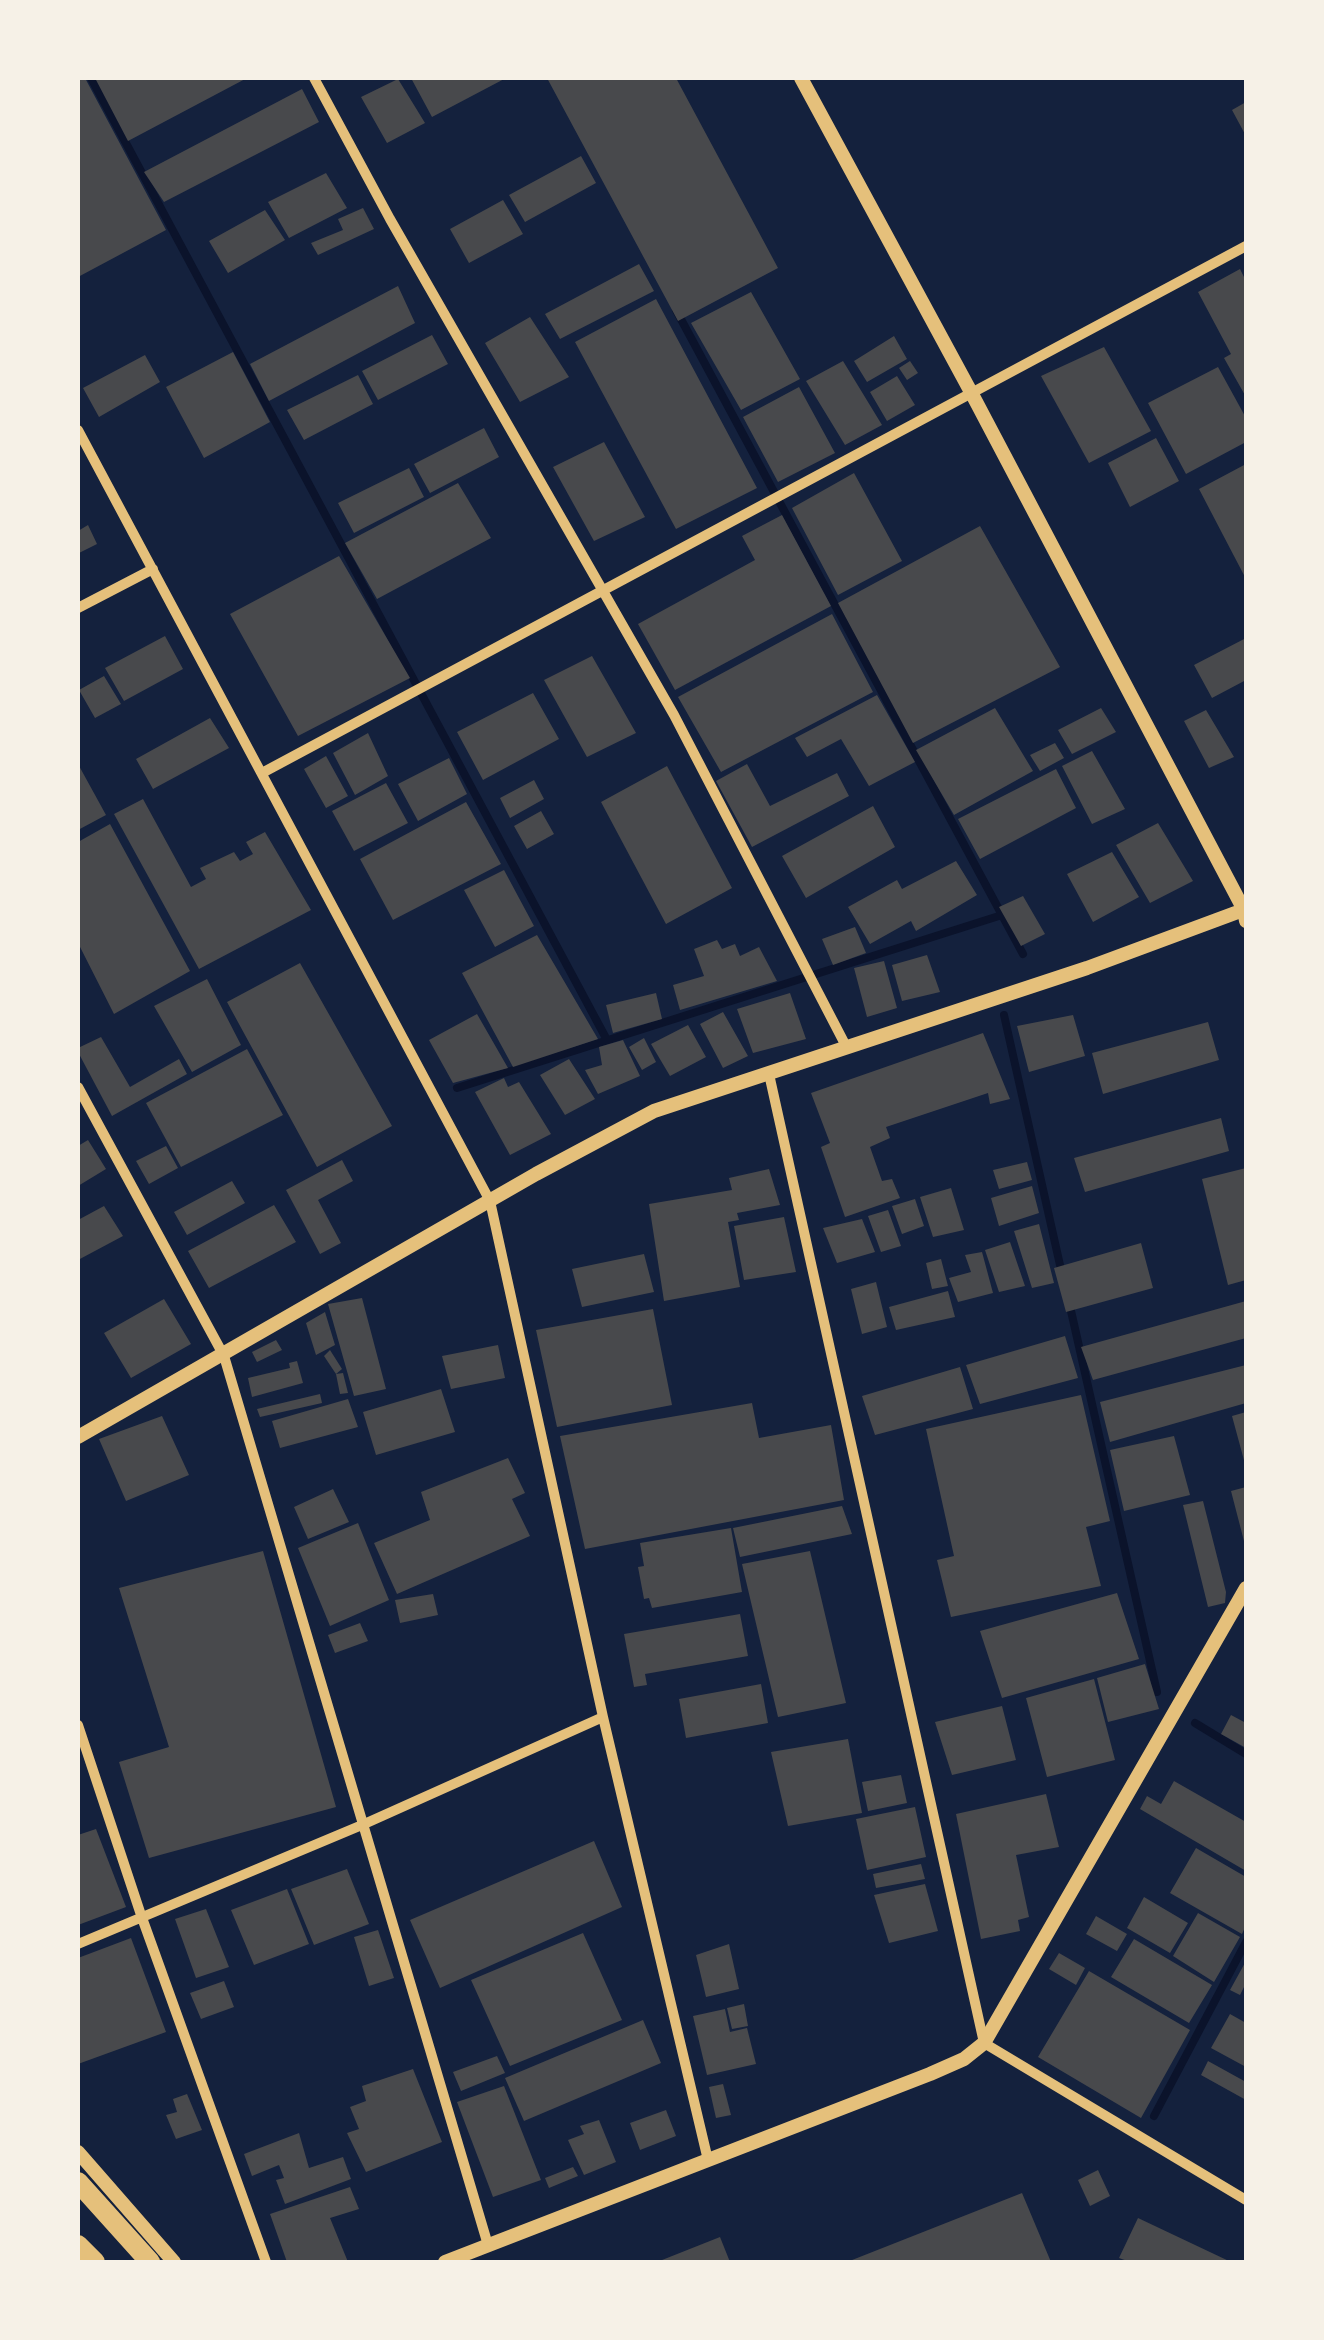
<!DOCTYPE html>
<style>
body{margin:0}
#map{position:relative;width:1324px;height:2340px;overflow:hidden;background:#14213d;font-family:"Fira Sans",sans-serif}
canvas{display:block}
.frame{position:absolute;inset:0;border:80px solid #f6f1e7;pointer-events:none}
</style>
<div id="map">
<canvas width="1324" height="2340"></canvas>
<div class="frame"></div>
</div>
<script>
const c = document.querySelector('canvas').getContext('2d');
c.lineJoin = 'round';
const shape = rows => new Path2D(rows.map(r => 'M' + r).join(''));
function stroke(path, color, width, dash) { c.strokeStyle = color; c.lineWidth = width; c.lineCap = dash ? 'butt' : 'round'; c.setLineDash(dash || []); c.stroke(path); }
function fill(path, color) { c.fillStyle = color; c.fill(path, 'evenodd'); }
stroke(shape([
 [91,78,607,1040],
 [676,310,1023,954],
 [1004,1015,1062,1274],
 [457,1088,1002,915],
 [1069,1302,1157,1692],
 [1195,1723,1246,1754],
 [1154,2116,1246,1942]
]), '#0b132b', 8);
fill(shape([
 [78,78,85,78,166,230,78,277],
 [95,78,247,78,128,141],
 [411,78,506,78,432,117],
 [547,78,676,78,778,268,678,321],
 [398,79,425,123,387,143,361,97],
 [302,89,319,122,164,202,144,172],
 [1246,102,1246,136,1232,110],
 [581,156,596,183,525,222,509,195],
 [326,173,347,208,289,238,268,202],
 [503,200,523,234,469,263,450,229],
 [363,208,374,229,318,255,311,243,343,230,338,219],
 [265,210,285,240,228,273,209,241],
 [639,264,654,291,560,339,545,314],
 [1240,269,1246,281,1246,397,1224,358,1231,354,1198,292],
 [398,286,415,323,269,401,250,364],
 [751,292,800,379,741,410,691,323],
 [656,299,757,488,676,529,575,342],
 [530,317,569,377,520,402,485,343],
 [432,335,448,364,378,400,362,371],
 [894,336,907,359,867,382,854,361],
 [1104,347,1151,431,1089,463,1041,376],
 [233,352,270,422,204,458,166,387],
 [145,355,160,382,99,417,83,388],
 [843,361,882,425,845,445,806,381],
 [910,361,918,373,907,380,899,368],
 [1218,367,1246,418,1246,442,1186,474,1148,403],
 [358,375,373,404,304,440,287,410],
 [897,376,915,405,887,421,870,392],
 [799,387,835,453,778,482,743,417],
 [484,428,499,457,430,493,414,464],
 [1156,438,1179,481,1130,507,1108,463],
 [604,442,645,517,594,541,553,467],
 [1246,464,1246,579,1199,489],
 [409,468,424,497,354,533,338,503],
 [854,473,902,561,838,595,792,508],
 [458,483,491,538,377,599,345,543],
 [782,515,831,606,675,690,638,624,755,560,742,536],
 [88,525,97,544,79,553,78,531],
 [980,526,1060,667,913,743,838,603],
 [339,556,410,678,298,736,230,614],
 [832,614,873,692,721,772,678,697],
 [165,636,183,669,124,701,105,668],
 [1246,638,1246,680,1212,698,1194,665],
 [592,656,636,733,587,757,544,680],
 [104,676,121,704,95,718,79,690],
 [533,693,559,739,483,780,457,732],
 [877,695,915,762,869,786,841,739,807,757,795,738],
 [995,708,1033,771,954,815,916,750],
 [1101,708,1116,732,1072,754,1058,730],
 [1206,710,1234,757,1209,768,1184,721],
 [210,718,229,748,153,789,136,759],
 [368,733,388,776,355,795,333,753],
 [1055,743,1064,758,1040,771,1030,755],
 [1092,751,1125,809,1092,824,1062,766],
 [326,756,348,796,326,808,304,769],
 [449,758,467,794,418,821,398,784],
 [78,764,106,815,78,830],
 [747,764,770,806,837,773,849,796,752,847,716,781],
 [667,766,732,888,666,924,601,802],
 [1056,769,1076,808,980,859,958,819],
 [534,780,544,799,510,818,500,798],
 [386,783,408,823,354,851,332,811],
 [143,799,191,887,206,879,200,868,234,852,240,861,253,854,246,842,265,832,311,910,199,969,114,814],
 [466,802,501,864,393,920,360,859],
 [873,806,895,847,806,898,782,856],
 [541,811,554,834,527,849,514,826],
 [1158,823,1193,881,1150,903,1116,845],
 [110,824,190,971,114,1014,78,943,78,842],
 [1112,852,1139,897,1093,922,1067,874],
 [956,861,977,895,916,931,911,921,870,944,848,907,897,880,902,889],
 [504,870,534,926,495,947,464,890],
 [1023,896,1045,934,1021,946,999,907],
 [855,927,866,953,833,965,822,939],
 [537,935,598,1039,513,1067,462,973],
 [717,940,722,949,735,944,740,956,759,947,777,981,680,1010,673,985,704,976,694,949],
 [927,955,940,992,902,1001,892,965],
 [884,961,897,1008,867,1017,854,968],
 [300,963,392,1126,317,1167,227,1002],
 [207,979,241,1045,192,1072,154,1006],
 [656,993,662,1019,613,1033,606,1005],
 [790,993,806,1039,753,1053,737,1009],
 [723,1012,748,1056,723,1068,700,1024],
 [477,1014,508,1068,453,1083,429,1040],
 [1073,1015,1085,1056,1029,1072,1017,1026],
 [1208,1022,1219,1060,1103,1094,1092,1053],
 [688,1025,706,1057,670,1076,651,1044],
 [983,1033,1010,1099,990,1104,988,1093,886,1127,890,1138,870,1147,882,1181,892,1179,900,1198,845,1217,821,1147,830,1143,811,1093],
 [101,1037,130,1087,179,1059,187,1074,112,1116,78,1052,78,1048],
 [644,1038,656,1062,642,1070,629,1047],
 [623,1040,640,1076,598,1094,585,1070,602,1065,599,1047],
 [247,1049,283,1115,181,1167,146,1103],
 [569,1059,595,1099,565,1115,540,1075],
 [504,1078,508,1087,519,1082,551,1134,510,1155,475,1092],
 [1221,1118,1229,1151,1085,1192,1074,1158],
 [88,1140,106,1169,78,1186,78,1146],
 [166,1146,178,1168,149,1184,136,1161],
 [342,1160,353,1181,318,1200,341,1243,320,1254,286,1190],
 [1027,1162,1032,1180,999,1189,993,1170],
 [1246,1168,1246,1280,1228,1285,1202,1179],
 [769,1169,780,1205,737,1213,739,1220,728,1222,740,1287,664,1301,649,1204,732,1190,729,1178],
 [232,1181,245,1203,187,1235,174,1212],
 [1032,1186,1039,1213,999,1226,991,1198],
 [951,1188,964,1230,933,1237,920,1197],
 [915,1199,924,1226,902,1234,892,1206],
 [274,1205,296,1242,209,1288,188,1251],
 [104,1206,123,1236,78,1260,78,1220],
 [888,1210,901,1246,881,1252,868,1216],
 [784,1217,796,1272,744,1280,734,1226],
 [862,1219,875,1252,837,1263,823,1228],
 [1039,1224,1054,1283,1032,1288,1014,1231],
 [1010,1242,1025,1286,999,1292,985,1250],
 [1141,1243,1153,1288,1066,1312,1054,1268],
 [982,1252,993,1293,958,1302,949,1278,971,1272,965,1255],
 [644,1254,654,1292,582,1307,572,1269],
 [941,1259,948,1286,932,1289,926,1263],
 [876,1282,887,1327,862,1334,851,1289],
 [948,1291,955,1317,896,1330,889,1307],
 [362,1298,386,1389,354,1396,328,1304],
 [164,1299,191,1344,131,1378,104,1333],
 [1246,1301,1246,1338,1093,1380,1081,1347],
 [653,1309,672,1405,557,1427,536,1330],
 [325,1312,335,1345,316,1355,306,1323],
 [1065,1336,1078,1378,980,1404,966,1365],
 [276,1340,282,1350,257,1362,252,1352],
 [498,1345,505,1378,451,1389,442,1356],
 [330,1350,342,1369,336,1374,324,1356],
 [297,1361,303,1383,252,1397,248,1378,290,1368,289,1363],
 [1246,1365,1246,1403,1110,1442,1100,1402],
 [960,1367,973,1409,875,1435,862,1396],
 [343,1373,348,1393,340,1394,336,1374],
 [441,1389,455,1432,376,1455,363,1412],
 [320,1394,322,1403,260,1417,257,1409],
 [1081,1395,1110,1521,1086,1527,1101,1586,951,1617,937,1560,954,1556,926,1429],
 [348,1399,358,1427,280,1448,272,1421],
 [752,1403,759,1438,831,1425,844,1500,585,1549,560,1436],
 [1246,1412,1246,1464,1245,1464,1232,1416],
 [162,1416,189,1475,126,1501,99,1439],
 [1174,1436,1190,1495,1124,1511,1110,1450],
 [508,1458,525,1493,512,1499,530,1536,397,1594,374,1543,430,1520,421,1492],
 [1246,1487,1246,1545,1245,1545,1231,1491],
 [333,1489,349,1522,308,1539,294,1507],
 [1203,1501,1226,1592,1225,1603,1208,1607,1183,1505],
 [842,1506,852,1534,740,1557,733,1528],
 [358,1523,389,1600,330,1626,298,1548],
 [731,1528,742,1592,652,1608,649,1598,644,1599,638,1567,644,1566,640,1543],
 [263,1551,336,1807,149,1858,119,1762,169,1747,119,1588],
 [810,1551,846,1703,778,1717,742,1564],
 [1117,1593,1139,1659,1002,1698,980,1631],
 [433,1594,438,1615,400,1623,395,1600],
 [740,1614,748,1656,645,1674,647,1685,634,1687,624,1634],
 [360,1623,368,1641,335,1653,328,1635],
 [1145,1664,1159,1709,1108,1722,1097,1678],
 [1094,1679,1115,1760,1047,1777,1026,1698],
 [761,1684,768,1723,686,1738,679,1699],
 [1002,1706,1016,1760,952,1775,935,1722],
 [1231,1715,1246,1723,1246,1748,1221,1734],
 [848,1739,862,1813,788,1826,771,1752],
 [901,1775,907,1803,868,1811,862,1782],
 [1174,1781,1246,1822,1246,1871,1140,1809,1147,1796,1161,1804],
 [1046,1794,1059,1847,1016,1855,1029,1917,1018,1920,1020,1931,981,1939,956,1814],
 [915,1807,926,1857,867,1870,856,1819],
 [96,1829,126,1907,78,1925,78,1835],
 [594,1841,622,1907,440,1988,410,1920],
 [1196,1848,1246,1877,1246,1925,1242,1934,1170,1893],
 [921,1864,925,1879,876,1888,873,1874],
 [347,1869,369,1924,314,1945,291,1889],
 [925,1884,938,1931,889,1943,874,1895],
 [287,1889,309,1944,254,1965,231,1910],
 [1144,1897,1188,1923,1170,1953,1127,1928],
 [206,1909,229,1967,196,1978,175,1919],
 [1198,1913,1240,1937,1214,1982,1173,1956],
 [1096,1916,1127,1934,1117,1951,1086,1934],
 [378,1930,394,1978,369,1986,354,1937],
 [583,1933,622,2020,510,2066,471,1980],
 [131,1938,166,2032,78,2064,78,1958],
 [1134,1939,1212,1985,1189,2023,1111,1977],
 [729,1944,739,1989,706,1997,696,1955],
 [1059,1953,1085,1968,1076,1985,1049,1969],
 [1246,1961,1246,1983,1240,1995,1230,1990],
 [1089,1971,1190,2030,1141,2118,1038,2057],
 [224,1981,234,2007,201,2019,190,1993],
 [744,2004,748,2026,732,2029,727,2008],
 [725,2009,730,2032,747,2028,756,2064,707,2075,693,2016],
 [1230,2014,1246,2023,1246,2067,1211,2048],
 [643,2020,661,2063,524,2121,505,2078],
 [497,2056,505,2073,461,2091,453,2072],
 [1208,2061,1246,2082,1246,2100,1201,2075],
 [413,2069,442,2142,366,2172,347,2133,359,2129,350,2107,366,2101,362,2086],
 [723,2084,731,2115,716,2118,709,2087],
 [504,2086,541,2180,493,2197,457,2102],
 [187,2094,202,2130,176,2139,166,2115,177,2112,173,2099],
 [666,2110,676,2136,640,2150,630,2123],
 [599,2120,616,2162,584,2175,568,2140,584,2134,580,2126],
 [299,2133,309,2168,343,2157,351,2179,285,2204,276,2180,284,2178,279,2165,252,2176,244,2154],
 [573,2167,578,2176,549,2188,545,2178],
 [1098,2170,1110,2196,1090,2206,1078,2180],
 [350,2187,359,2209,330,2218,348,2262,287,2262,270,2214],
 [1022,2193,1051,2262,847,2262],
 [1138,2218,1231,2262,1130,2262,1119,2258],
 [720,2237,730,2262,657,2262]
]), '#48494c');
stroke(shape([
 [314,78,390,219,674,715,847,1048],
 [78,430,490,1201,603,1717,708,2160],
 [78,608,153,569],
 [262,773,1246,246],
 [769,1074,984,2043,1246,2200],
 [78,1087,224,1356,488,2245],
 [78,1725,141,1915,266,2262],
 [78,1944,362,1825,603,1717]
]), '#e5c07b', 10);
stroke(shape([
 [801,78,972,394,1244,910,1246,921],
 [78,1437,536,1174,654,1111,1087,968,1246,909],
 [78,2152,174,2262],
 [445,2262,930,2074,964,2059,984,2043,1246,1588]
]), '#e5c07b', 14);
stroke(shape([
 [78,2182,150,2262],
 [78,2245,95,2262]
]), '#e5c07b', 20);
</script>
